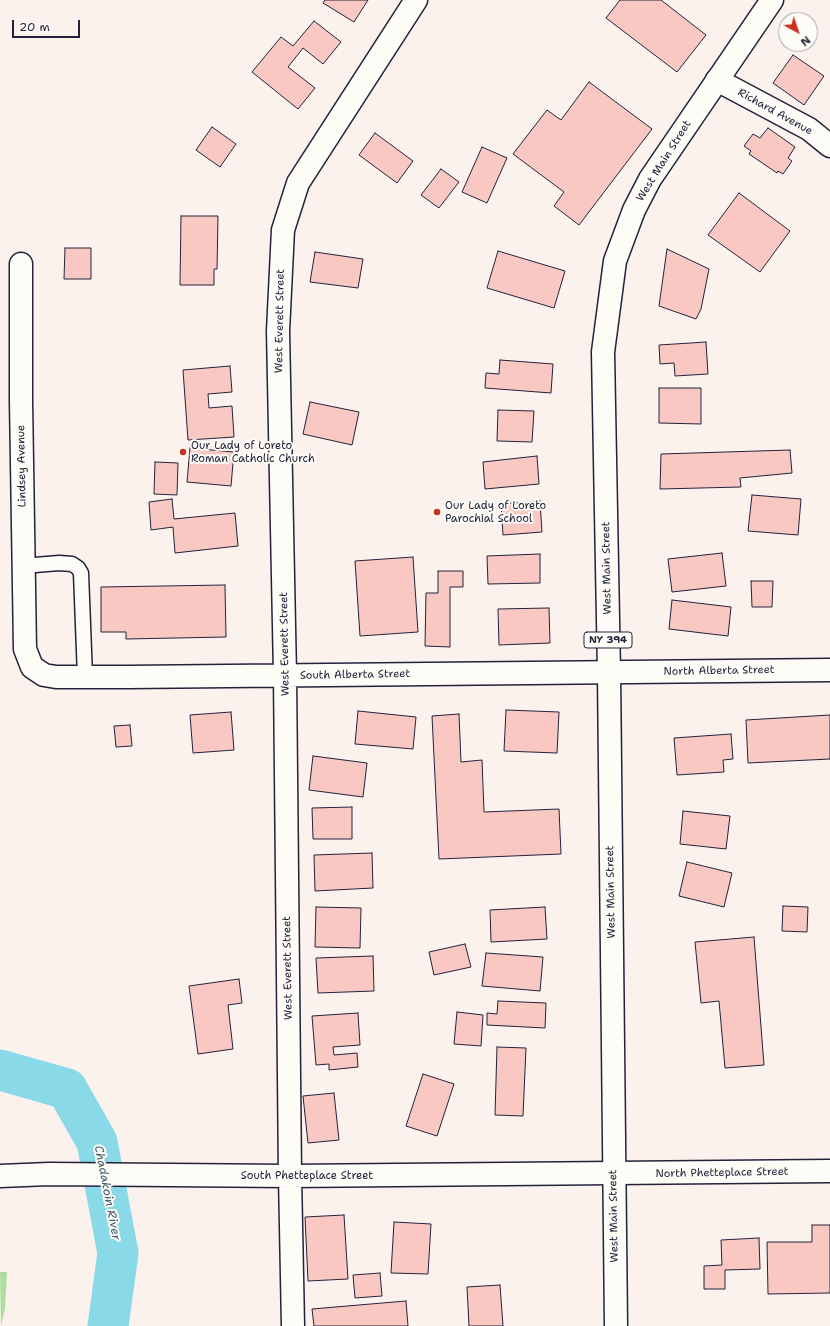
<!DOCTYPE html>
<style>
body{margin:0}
#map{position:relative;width:830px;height:1326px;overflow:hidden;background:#fcf2ed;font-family:"Shantell Sans",sans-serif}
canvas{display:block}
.north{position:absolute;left:778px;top:12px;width:40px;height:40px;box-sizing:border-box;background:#fdfcf7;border:1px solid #a5a5ac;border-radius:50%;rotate:140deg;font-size:11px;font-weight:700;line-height:16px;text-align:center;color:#22223b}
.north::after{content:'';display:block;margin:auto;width:14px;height:18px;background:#c8321e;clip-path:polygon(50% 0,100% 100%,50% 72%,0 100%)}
.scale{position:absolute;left:12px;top:20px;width:68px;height:18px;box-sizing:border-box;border:2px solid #22223b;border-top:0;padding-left:5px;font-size:12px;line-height:14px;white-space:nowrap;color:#22223b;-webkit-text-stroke:3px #fdfcf7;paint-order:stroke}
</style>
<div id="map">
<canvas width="830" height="1326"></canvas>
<div class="north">N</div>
<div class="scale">20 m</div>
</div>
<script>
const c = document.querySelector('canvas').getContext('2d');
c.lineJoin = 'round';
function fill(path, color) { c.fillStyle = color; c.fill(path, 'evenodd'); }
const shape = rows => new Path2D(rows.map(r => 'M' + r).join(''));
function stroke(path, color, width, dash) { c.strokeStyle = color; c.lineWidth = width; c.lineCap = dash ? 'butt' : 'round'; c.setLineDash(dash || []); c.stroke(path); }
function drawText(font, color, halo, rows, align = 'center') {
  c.font = font + ' "Shantell Sans",sans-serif'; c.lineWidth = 4; c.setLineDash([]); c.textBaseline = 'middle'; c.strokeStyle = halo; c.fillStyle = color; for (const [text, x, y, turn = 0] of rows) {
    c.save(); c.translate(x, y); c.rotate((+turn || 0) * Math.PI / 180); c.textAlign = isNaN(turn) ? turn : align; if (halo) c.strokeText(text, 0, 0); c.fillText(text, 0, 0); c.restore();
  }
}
fill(shape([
 [0,1272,7,1272,5,1308,1,1326]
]), '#aede9d');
stroke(shape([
 [0,1070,67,1089,97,1142,118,1253,108,1326]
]), '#8ad9e8', 41);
const building = shape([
 [325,0,368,0,354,22,323,3,325,0],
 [620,0,661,0,706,35,677,72,606,18,620,0],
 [314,21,341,42,323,64,303,48,288,67,315,88,298,109,252,72,281,37,293,46,314,21],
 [793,55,824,76,804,105,773,83,793,55],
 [589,82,652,129,579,225,554,206,564,192,513,154,547,110,561,120,589,82],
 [212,127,236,144,220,167,196,150,212,127],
 [768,128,795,147,788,158,792,161,783,174,778,171,777,173,749,154,751,151,744,146,753,134,760,138,768,128],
 [375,133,413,161,397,183,359,155,375,133],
 [482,147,507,158,487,203,462,192,482,147],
 [441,169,459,182,439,208,421,195,441,169],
 [739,193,790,231,760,272,708,235,739,193],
 [181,216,218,216,217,269,214,269,214,285,180,285,181,216],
 [65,248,91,248,91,279,64,279,65,248],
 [667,249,709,269,701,309,696,319,659,306,667,249],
 [498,251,565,271,554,308,487,288,498,251],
 [315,252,363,259,358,288,310,282,315,252],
 [706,342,708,374,675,376,674,363,660,364,659,345,706,342],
 [500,360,553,364,551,393,485,388,486,373,499,374,500,360],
 [230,366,232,392,208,394,209,408,232,406,234,437,188,440,183,370,230,366],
 [659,388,701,388,701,424,659,423,659,388],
 [310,402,359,412,352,445,303,434,310,402],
 [498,410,534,411,532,442,497,441,498,410],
 [190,448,234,452,231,486,187,482,190,448],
 [790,450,792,473,740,478,741,487,660,489,661,454,790,450],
 [537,456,539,484,485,489,483,462,537,456],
 [155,462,178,463,177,495,154,494,155,462],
 [752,495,801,499,798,535,748,531,752,495],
 [172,499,174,519,235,513,238,546,175,553,173,527,151,530,149,502,172,499],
 [540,501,542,532,503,535,501,504,540,501],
 [722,553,726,586,672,592,668,559,722,553],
 [540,554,540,583,488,584,487,556,540,554],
 [413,557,418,632,360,636,355,561,413,557],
 [438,571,463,571,463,587,450,587,450,647,425,646,426,593,438,593,438,571],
 [751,581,773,581,772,607,752,607,751,581],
 [225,585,226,637,126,639,126,632,101,632,101,587,225,585],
 [672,600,731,607,728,636,669,629,672,600],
 [549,608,550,643,499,645,498,609,549,608],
 [506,710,559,712,557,753,504,751,506,710],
 [358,711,416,717,413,749,355,744,358,711],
 [231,712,234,750,193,753,190,715,231,712],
 [459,714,461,762,482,760,484,812,559,809,561,854,439,859,432,716,459,714],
 [830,715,830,759,748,763,746,720,830,715],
 [130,725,132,746,116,747,114,726,130,725],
 [731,734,733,759,723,760,724,772,677,775,674,738,731,734],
 [313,756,367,763,363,797,309,790,313,756],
 [352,807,352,839,313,839,312,808,352,807],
 [683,811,730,816,726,849,680,844,683,811],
 [372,853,373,888,315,891,314,855,372,853],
 [687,862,732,873,724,907,679,896,687,862],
 [783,906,808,907,807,932,782,931,783,906],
 [316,907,361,908,360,948,315,947,316,907],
 [545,907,547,939,491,942,490,910,545,907],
 [754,937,764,1065,725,1068,719,1001,701,1003,695,942,754,937],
 [465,944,471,967,434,975,429,952,465,944],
 [486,953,543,957,540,991,482,986,486,953],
 [373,956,374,991,318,993,316,958,373,956],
 [239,979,242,1003,228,1005,233,1049,198,1054,189,986,239,979],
 [498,1001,546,1003,545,1028,487,1025,487,1013,497,1014,498,1001],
 [457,1012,483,1015,481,1046,454,1044,457,1012],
 [358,1013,360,1045,333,1047,334,1055,357,1053,358,1067,329,1070,329,1064,316,1065,312,1016,358,1013],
 [497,1047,526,1048,523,1116,495,1115,497,1047],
 [423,1074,454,1084,437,1136,406,1126,423,1074],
 [334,1093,339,1140,308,1143,303,1096,334,1093],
 [344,1215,348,1279,308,1281,305,1217,344,1215],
 [394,1222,431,1224,428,1274,391,1273,394,1222],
 [812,1225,830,1225,830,1293,768,1294,767,1242,812,1242,812,1225],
 [759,1238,760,1269,725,1270,725,1289,704,1289,704,1266,722,1265,721,1240,759,1238],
 [380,1273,382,1296,355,1298,353,1275,380,1273],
 [500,1285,503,1326,469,1326,467,1287,500,1285],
 [406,1301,408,1326,314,1326,312,1309,406,1301]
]);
fill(building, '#f9c8c3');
stroke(building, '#22223b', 1);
const service = shape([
 [23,566,59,563,72,564,78,568,81,573,85,677]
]);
const minor = shape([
 [717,80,809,129,830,146],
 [21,264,21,401,25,649,32,667,44,675,56,677,128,677,830,670],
 [0,1176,49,1174,290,1176,830,1171],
 [293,1326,290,1176,285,675,278,331,283,230,298,183,416,0]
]);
const primary = shape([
 [616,1326,609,673,603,352,615,261,634,210,650,179,772,0]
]);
stroke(service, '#22223b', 17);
stroke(minor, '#22223b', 25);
stroke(primary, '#22223b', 25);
stroke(service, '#fdfcf7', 14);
stroke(minor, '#fdfcf7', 22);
stroke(primary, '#fdfcf7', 22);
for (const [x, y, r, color] of [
 [183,452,4,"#c8321e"],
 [437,512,4,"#c8321e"]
]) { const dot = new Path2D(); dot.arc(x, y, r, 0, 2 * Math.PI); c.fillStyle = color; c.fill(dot); stroke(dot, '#fdfcf7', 1.5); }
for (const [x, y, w] of [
 [608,640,48]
]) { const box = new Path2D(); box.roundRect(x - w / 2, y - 8, w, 16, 3); c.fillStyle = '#fdfcf7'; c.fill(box); stroke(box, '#22223b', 1); }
drawText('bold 10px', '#22223b', null, [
 ["NY 394",608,640]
]);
drawText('11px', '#22223b', '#fdfcf7', [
 ["Richard Avenue",775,112,29],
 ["West Main Street",664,161,-58],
 ["West Everett Street",280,321,-89],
 ["Lindsey Avenue",22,466,-91],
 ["West Main Street",607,568,-91],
 ["West Everett Street",285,644,-91],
 ["North Alberta Street",719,671,-1],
 ["South Alberta Street",355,675,-1],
 ["West Main Street",611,892,-91],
 ["West Everett Street",288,968,-91],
 ["North Phetteplace Street",722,1173,-1],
 ["South Phetteplace Street",307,1176],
 ["West Main Street",614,1216,-91]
]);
drawText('11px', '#22223b', '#fdfcf7', [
 ["Our Lady of Loreto",191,446],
 ["Roman Catholic Church",191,459],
 ["Our Lady of Loreto",445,506],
 ["Parochial School",445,519]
], 'left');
drawText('italic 12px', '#41596f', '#fdfcf7', [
 ["Chadakoin River",107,1193,79]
]);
</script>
